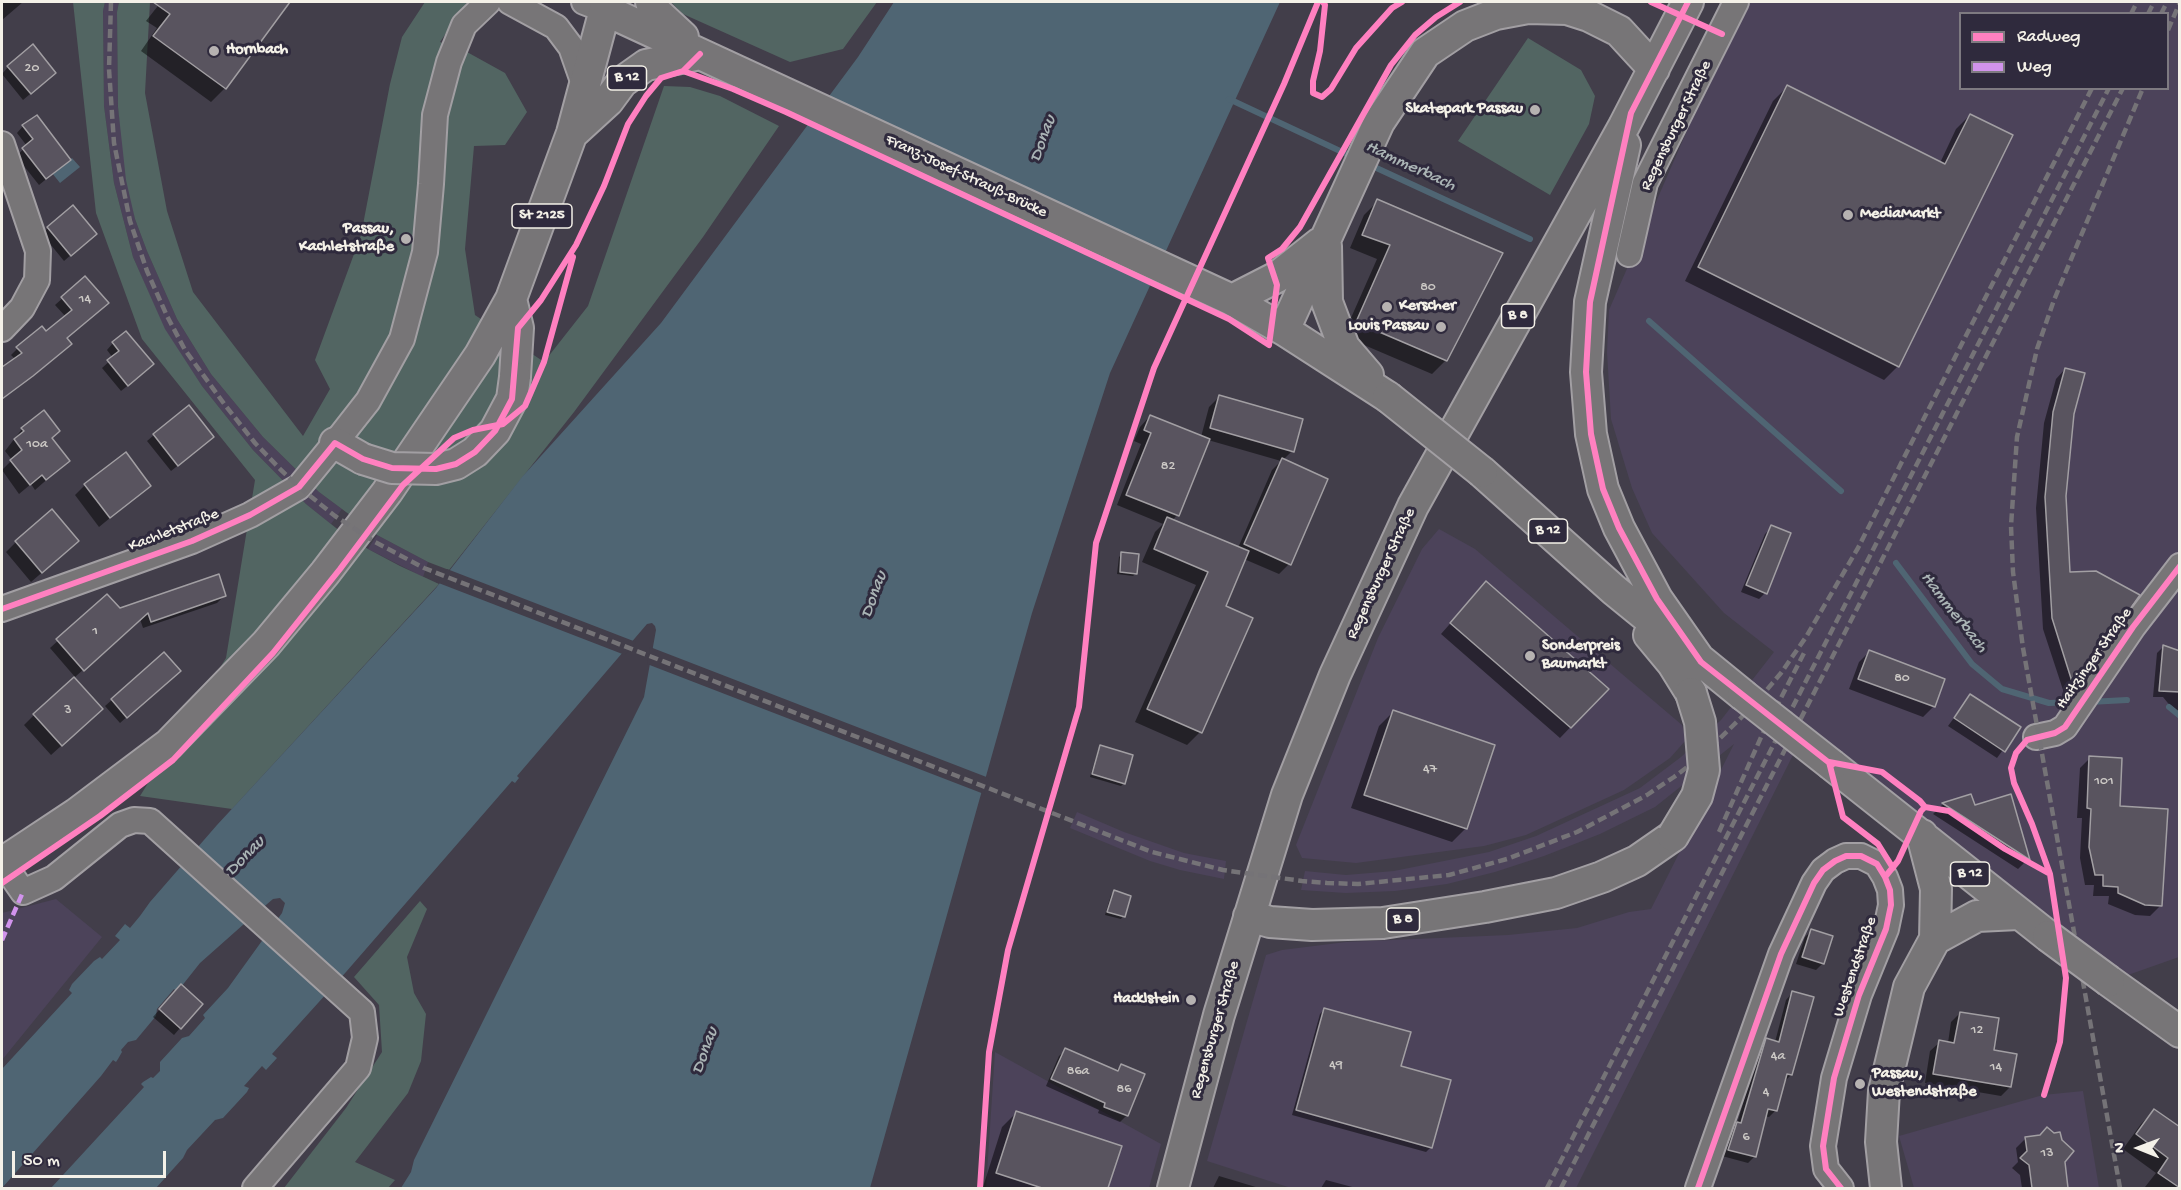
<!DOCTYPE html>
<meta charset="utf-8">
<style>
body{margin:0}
#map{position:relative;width:2181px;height:1190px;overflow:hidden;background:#423e4a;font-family:"Gochi Hand",sans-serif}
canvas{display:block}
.frame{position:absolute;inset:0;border:3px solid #f4f1e8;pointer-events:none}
.legend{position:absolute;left:1959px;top:12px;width:210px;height:78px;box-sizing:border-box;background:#2f2a3d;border:2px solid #7e7a81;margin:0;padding:8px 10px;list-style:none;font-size:18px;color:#f4f1e8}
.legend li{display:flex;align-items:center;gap:12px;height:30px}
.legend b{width:30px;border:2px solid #7e7a81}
.north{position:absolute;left:2109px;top:1118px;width:60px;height:60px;-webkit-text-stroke:4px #2f2a3d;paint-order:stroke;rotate:271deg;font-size:16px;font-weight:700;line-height:24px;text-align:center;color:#f4f1e8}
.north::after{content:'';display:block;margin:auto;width:21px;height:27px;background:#f4f1e8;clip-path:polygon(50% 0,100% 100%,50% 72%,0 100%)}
.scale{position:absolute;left:12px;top:1151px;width:154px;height:27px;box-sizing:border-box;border:3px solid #f4f1e8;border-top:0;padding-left:8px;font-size:18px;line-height:21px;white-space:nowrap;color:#f4f1e8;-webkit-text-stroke:4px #2f2a3d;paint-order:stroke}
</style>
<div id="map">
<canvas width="2181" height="1190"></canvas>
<div class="frame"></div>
<ul class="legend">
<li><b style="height:8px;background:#ff80c0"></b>Radweg</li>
<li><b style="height:8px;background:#d193ec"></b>Weg</li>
</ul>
<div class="north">N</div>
<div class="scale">50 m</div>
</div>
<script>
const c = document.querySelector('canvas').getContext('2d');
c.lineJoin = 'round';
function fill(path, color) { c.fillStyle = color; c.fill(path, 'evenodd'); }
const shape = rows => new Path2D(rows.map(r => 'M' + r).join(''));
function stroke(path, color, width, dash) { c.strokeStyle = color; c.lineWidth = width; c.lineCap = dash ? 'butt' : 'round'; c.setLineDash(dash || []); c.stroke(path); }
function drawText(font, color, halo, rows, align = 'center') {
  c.font = font + ' "Gochi Hand",sans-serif'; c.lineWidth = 6; c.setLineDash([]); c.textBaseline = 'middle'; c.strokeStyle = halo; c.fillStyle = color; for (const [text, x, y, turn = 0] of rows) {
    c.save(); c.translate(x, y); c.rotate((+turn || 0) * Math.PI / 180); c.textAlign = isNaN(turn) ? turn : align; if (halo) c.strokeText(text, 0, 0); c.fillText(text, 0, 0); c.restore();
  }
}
fill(shape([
 [105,2,119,2,117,12,118,107,135,219,147,251,177,319,211,374,263,437,319,492,342,509,331,524,306,504,253,450,202,386,164,329,133,257,114,183,104,106,103,11],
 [1750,2,2179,2,2179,957,2111,981,1800,741,1576,1188,1291,1188,1207,1161,1266,955,1282,950,1346,942,1508,935,1577,928,1629,912,1651,909,1734,744,1655,807,1600,834,1544,856,1495,872,1447,884,1395,891,1346,893,1301,890,1305,871,1346,875,1394,871,1489,852,1536,836,1640,788,1681,757,1721,720,1774,652,1724,613,1652,533,1632,488,1611,419,1607,352,1609,310,1693,117],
 [1960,14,2168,14,2168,88,1960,88],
 [1439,529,1475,549,1682,725,1686,740,1670,758,1624,790,1526,835,1484,846,1356,863,1302,858,1296,845,1378,638,1422,549],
 [377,535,428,562,423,577,368,549],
 [1077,812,1124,832,1184,853,1226,861,1224,879,1180,870,1150,861,1070,828],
 [56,899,102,937,2,1060,2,913],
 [995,1052,1161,1144,1149,1188,986,1188],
 [2083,1091,2099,1188,1914,1188,1899,1136,2043,1095]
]), '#4c435a');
fill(shape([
 [73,2,105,2,103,11,104,106,114,183,133,257,165,329,202,386,253,450,306,504,336,528,368,549,400,566,439,584,232,809,140,796,226,658,255,480,142,339,96,213],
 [119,2,150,2,145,93,167,211,193,292,303,436,330,389,315,360,361,235,390,84,402,37,425,2,467,2,440,42,467,52,505,73,527,112,505,145,474,146,465,249,475,315,544,362,588,306,664,86,690,87,720,96,779,126,703,237,574,412,449,570,428,562,377,535,319,492,263,437,211,374,177,319,147,251,135,219,126,180,118,107,117,12],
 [671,2,877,2,843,49,790,62,683,14],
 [1528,38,1581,70,1595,96,1589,124,1550,195,1458,141],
 [420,901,427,909,407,957,414,993,426,1014,421,1061,408,1093,355,1162,395,1180,388,1188,284,1188,346,1108,382,1052,379,1005,354,977]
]), '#526562');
fill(shape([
 [894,2,1280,2,1110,373,1032,613,870,1188,401,1188,411,1172,414,1160,644,697,656,630,655,626,652,623,647,624,517,776,519,778,515,783,512,781,346,972,272,1054,277,1058,266,1070,262,1066,244,1086,249,1088,247,1092,223,1118,215,1120,187,1150,183,1158,156,1188,51,1188,144,1087,141,1084,143,1082,151,1077,153,1078,160,1071,160,1062,182,1038,189,1036,205,1018,203,1015,228,988,282,913,285,903,280,898,273,899,253,916,200,963,177,992,174,989,157,1009,156,1016,136,1040,128,1042,121,1050,122,1052,118,1059,116,1062,113,1060,101,1076,2,1188,2,1069,72,993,69,990,72,984,94,961,100,957,102,959,120,940,115,936,125,924,130,928,140,916,150,902,217,825,436,588,522,477,661,323,858,57],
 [72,158,80,167,60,183,52,173]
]), '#4f6573');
fill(shape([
 [447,569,636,642,625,655,436,582],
 [650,647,989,778,984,794,647,664]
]), '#423e4a');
fill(shape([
 [2,2,23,2,2,20],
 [161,2,291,2,280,13,225,88,211,102,141,51,157,28,146,21],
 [8,67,48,79,23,100,2,74],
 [1787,87,1940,163,1956,129,1970,115,1898,366,1884,380,1685,281,1773,101],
 [23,126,62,166,39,185,16,156,27,146,17,133],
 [1378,201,1446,360,1432,374,1343,336,1377,259,1350,248,1364,215],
 [48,228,88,240,64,261,42,234],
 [85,278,63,350,2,399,2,369,15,359,11,355,18,348,46,333,66,317,55,305],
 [113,343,146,371,121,391,102,368,113,358,107,350],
 [2065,369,2072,414,2064,496,2069,574,2138,595,2073,687,2065,696,2043,629,2036,508,2044,423,2056,379],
 [1219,397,1292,451,1283,460,1289,564,1279,574,1244,559,1224,606,1251,618,1200,732,1187,745,1135,722,1196,585,1142,562,1155,532,1163,524,1117,505,1141,444,1134,441,1140,427,1150,416,1201,437,1209,407],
 [1208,440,1281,461,1272,470,1238,548,1172,521,1177,515],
 [22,429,68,461,35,490,31,484,19,494,2,470,12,460,5,451],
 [154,435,205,444,171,471,147,441],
 [85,485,149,486,99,527,75,495],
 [1772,527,1765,593,1759,599,1741,592,1765,534],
 [16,542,67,551,31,582,6,552],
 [1122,554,1136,573,1133,576,1117,574,1119,557],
 [1486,583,1607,689,1560,738,1441,634],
 [107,596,119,610,224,596,217,603,143,628,140,619,75,677,50,648],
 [2163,647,2180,652,2180,718,2163,697,2153,697,2157,653],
 [1869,652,1943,680,1933,707,1923,717,1849,689,1859,662],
 [164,654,172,677,120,723,105,706],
 [1970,696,2019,728,1997,758,1948,726],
 [1393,712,1493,746,1465,829,1452,842,1351,808,1379,726],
 [34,715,90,720,51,755,24,725],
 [1100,747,1124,783,1121,786,1090,777,1098,750],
 [2090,758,2118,807,2160,906,2150,916,2135,915,2108,904,2109,896,2093,896,2094,885,2085,885,2080,858,2082,818,2077,818,2080,768],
 [1970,796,1974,807,2010,796,2028,859,2018,869,1933,814,1943,804],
 [1114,892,1123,916,1121,919,1105,915,1111,895],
 [1811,931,1823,963,1816,970,1796,964,1805,937],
 [174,993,180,1028,174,1035,153,1017],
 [1792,993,1791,1075,1784,1082,1776,1110,1769,1117,1765,1116,1755,1156,1748,1163,1722,1156,1730,1130,1737,1124,1760,1046,1767,1040,1775,1042,1786,1000],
 [1324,1010,1400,1067,1431,1147,1426,1152,1292,1115,1320,1014],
 [1960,1013,1992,1051,2010,1087,2001,1096,1925,1083,1930,1051,1940,1042,1948,1043,1951,1022],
 [1066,1050,1115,1071,1121,1066,1127,1115,1120,1122,1098,1113,1099,1110,1046,1086,1059,1056],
 [2154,1111,2180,1129,2180,1188,2147,1188,2145,1187,2156,1173,2123,1149,2141,1124],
 [1016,1113,1120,1147,1106,1188,983,1187,1002,1127],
 [2025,1139,2064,1161,2067,1188,2022,1188,2020,1175,2012,1168,2018,1162,2016,1148],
 [1219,1176,1259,1188,1213,1188],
 [1326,1180,1356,1188,1321,1188]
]), '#0007');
stroke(shape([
 [1229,99,1355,158],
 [1370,165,1530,239],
 [1649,321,1841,491],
 [1896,563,1972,664,2002,689,2049,703,2073,702],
 [2089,702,2127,700],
 [2169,707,2180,716]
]), '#4f6573', 6);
const building = shape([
 [153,2,290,2,226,89,153,36,170,14,153,2],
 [33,44,56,73,31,94,7,66,33,44],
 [1787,85,1945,164,1970,114,2013,135,1899,367,1698,267,1787,85],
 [37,115,71,160,46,179,22,148,33,139,22,125,37,115],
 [1377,199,1503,253,1447,361,1356,322,1390,245,1362,235,1377,199],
 [73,205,97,234,71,256,47,227,73,205],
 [85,276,109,303,67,338,72,344,33,376,2,399,2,367,22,353,16,347,42,326,46,331,72,310,61,297,85,276],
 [126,331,154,364,128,386,107,360,119,351,112,342,126,331],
 [2065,368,2085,373,2074,414,2066,496,2070,572,2096,571,2140,595,2074,688,2052,618,2045,497,2053,412,2065,368],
 [1219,395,1303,419,1294,452,1210,428,1219,395],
 [189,405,214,437,178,466,153,434,189,405],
 [44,410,60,431,52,438,70,461,46,480,42,475,30,485,10,460,22,450,14,439,24,431,21,428,44,410],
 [1150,415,1210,439,1179,516,1126,495,1151,433,1144,430,1150,415],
 [126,452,151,486,110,518,84,484,126,452],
 [1282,458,1328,479,1291,565,1244,544,1282,458],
 [52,509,79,541,42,573,15,541,52,509],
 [1167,517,1249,551,1226,606,1253,618,1202,733,1147,709,1208,572,1154,549,1167,517],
 [1771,525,1791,533,1767,594,1746,585,1771,525],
 [1121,552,1139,554,1137,574,1120,572,1121,552],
 [219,574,226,596,151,622,148,613,84,671,56,639,107,594,120,608,219,574],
 [1486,581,1609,689,1571,728,1450,623,1486,581],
 [2163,645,2180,651,2180,692,2159,691,2163,645],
 [1869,650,1945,679,1935,707,1858,679,1869,650],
 [164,652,181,671,127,718,111,699,164,652],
 [74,677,103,709,62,746,33,714,74,677],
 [1970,694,2021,727,2005,752,1954,718,1970,694],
 [1393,710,1495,745,1467,829,1364,795,1393,710],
 [1100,745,1133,755,1125,784,1092,774,1100,745],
 [2089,756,2122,758,2120,806,2168,809,2162,906,2145,905,2118,893,2118,887,2103,886,2103,875,2095,875,2089,847,2091,809,2087,808,2089,756],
 [1971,794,1975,805,2011,794,2030,860,1942,803,1971,794],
 [1114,890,1131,896,1125,917,1107,912,1114,890],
 [1811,929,1833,936,1824,964,1802,957,1811,929],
 [181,984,203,1004,181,1029,159,1009,181,984],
 [1792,991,1814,997,1792,1075,1787,1074,1777,1111,1768,1109,1756,1157,1728,1150,1737,1122,1741,1123,1766,1038,1779,1042,1792,991],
 [1324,1008,1411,1032,1401,1066,1451,1080,1432,1148,1296,1110,1324,1008],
 [1960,1012,1999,1018,1994,1050,2017,1054,2011,1087,1933,1074,1939,1040,1954,1043,1960,1012],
 [1065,1048,1118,1071,1121,1064,1145,1074,1128,1116,1104,1107,1105,1103,1051,1079,1065,1048],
 [2154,1109,2180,1127,2180,1188,2158,1173,2168,1158,2136,1134,2154,1109],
 [1016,1111,1122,1146,1108,1188,1042,1188,996,1173,1016,1111],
 [2047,1127,2054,1133,2060,1132,2062,1140,2074,1151,2065,1162,2068,1188,2032,1188,2029,1165,2020,1158,2027,1151,2025,1137,2040,1135,2047,1127]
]);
fill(building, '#59545f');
stroke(building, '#a29fa3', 1.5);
const minor = shape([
 [510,2,556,27,571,47,585,87],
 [584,2,605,10],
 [2,144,38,251,37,280,22,308,2,329],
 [1629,254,1645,183,1736,2],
 [2,609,192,541,250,515,299,487,335,443,368,401,402,339,425,252,431,184,435,115,449,62,464,25,488,2],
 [2036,737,2055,733,2065,727,2133,627,2180,566],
 [2,862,23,892,54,878,120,825,134,820,150,821,362,1012,365,1038,358,1068,255,1188],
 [1698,1188,1781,954,1814,883,1823,870,1835,861,1846,856,1861,856,1877,864,1885,877,1890,890,1891,905,1886,929,1859,995,1834,1078,1823,1146,1826,1169,1841,1188]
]);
const major = shape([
 [651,2,655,11,683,37],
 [605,10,1232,300,1284,330,1388,397],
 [573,133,608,101,622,82,646,65,700,54],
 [1625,145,1590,302,1586,372,1591,434,1603,489,1619,528,1657,599,1701,662],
 [1326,246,1327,302,1344,347,1368,375],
 [511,299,518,328,515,377],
 [1232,300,1277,277,1320,243],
 [1284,330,1379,122,1425,53,1465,26,1496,14,1528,8,1567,9,1589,16,1619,31,1654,69],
 [335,443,363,459],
 [1482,472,1614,590,1743,695],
 [1649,635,1673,664,1691,693],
 [1832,765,2048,936],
 [2,863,76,814,169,744,266,644,325,573,387,492,480,355,511,299,572,133,607,2],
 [1249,916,1270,922,1312,925,1383,923,1485,907,1556,893,1602,877,1637,861,1673,836],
 [1935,939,1977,916,2018,914],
 [2109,981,2180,1032],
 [1173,1188,1219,1015,1274,837,1287,795,1335,675,1413,506,1624,126,1688,2],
 [1886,1188,1881,1142,1884,1091,1909,987,1935,939,1936,889,1922,835]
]);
stroke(minor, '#a29fa3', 28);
stroke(major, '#a29fa3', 34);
stroke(minor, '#777577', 24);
stroke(major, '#777577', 30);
stroke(shape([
 [111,2,109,69,114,143,130,221,147,271,167,316,185,350,225,405,255,443,281,470,299,487,335,516,375,542,424,568,1152,852,1223,870,1302,881,1327,883,1358,884,1449,875,1507,859,1577,832,1647,795,1674,777,1702,756,1754,705,1781,673,1806,637,1858,548,2092,88],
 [2131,14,2137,2],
 [2148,14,2154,2],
 [2161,14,2167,2],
 [2168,30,2180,2],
 [1719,832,1762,735,1804,653],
 [1547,1188,2109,88],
 [1561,1188,2123,88],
 [2120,1188,2023,648,2013,572,2011,526,2017,437,2037,349,2054,300,2143,88]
]), '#757377', 4.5, [9, 4.5]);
const majorBridge = shape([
 [1388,397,1482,472],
 [363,459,392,468,436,469,456,464,475,452,495,431,512,399,515,377],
 [1743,695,1832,765],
 [1673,836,1697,796,1704,770,1700,722,1691,693],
 [2048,936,2109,981]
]);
stroke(majorBridge, '#a29fa3', 34, []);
stroke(majorBridge, '#777577', 30);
stroke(shape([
 [2,940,23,892]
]), '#d193ec', 4.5, [9, 4.5]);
stroke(shape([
 [1323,2,1325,5,1320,51,1313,81,1313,93,1322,97,1331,89,1356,48,1392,8,1402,2],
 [1651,2,1722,34],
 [1688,2,1631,113,1590,302,1586,372,1591,434,1603,489,1619,528,1657,599,1701,662,1832,765],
 [683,71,733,89,786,112,1229,319,1269,345,1277,285,1268,258,1282,249,1300,227,1391,65,1415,35,1436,17,1460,2],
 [2,609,192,541,250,515,299,487,335,443,363,459,392,468,436,469,456,464,475,452,495,431,512,399,518,328,541,300,576,245,604,186,628,124,646,96,661,78,683,71,700,54],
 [1893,868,1878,844,1843,817,1829,762,1882,772,1920,801,1925,807],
 [1885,877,1898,861,1921,811,1925,807,1949,811,2005,849,2050,874,2032,824,2014,783,2011,768,2016,753,2027,740,2055,733,2065,727,2133,627,2180,566],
 [2,883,100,816,173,760,273,653,340,569,403,485,454,438,473,430,503,424,525,406,544,362,573,257],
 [2044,1095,2060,1042,2066,978,2050,874],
 [980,1188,989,1052,1008,950,1079,707,1096,543,1154,368,1284,84,1318,2],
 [1698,1188,1781,954,1814,883,1823,870,1835,861,1846,856,1861,856,1877,864,1885,877,1890,890,1891,905,1886,929,1859,995,1834,1078,1823,1146,1826,1169,1841,1188]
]), '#ff80c0', 6);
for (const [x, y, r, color] of [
 [214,51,6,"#b6b2b1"],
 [1535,110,6,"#b6b2b1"],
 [1848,215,6,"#b6b2b1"],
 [406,239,6,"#b6b2b1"],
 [1387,307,6,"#b6b2b1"],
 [1441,327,6,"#b6b2b1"],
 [1530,656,6,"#b6b2b1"],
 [1191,1000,6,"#b6b2b1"],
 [1860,1084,6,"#b6b2b1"]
]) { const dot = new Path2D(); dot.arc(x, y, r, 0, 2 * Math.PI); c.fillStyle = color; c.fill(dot); stroke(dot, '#2f2a3d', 2); }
drawText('14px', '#cdcac6', null, [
 ["20",32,69],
 ["80",1428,288],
 ["14",85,300],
 ["10a",37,445],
 ["82",1168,467],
 ["1",95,632],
 ["80",1902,679],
 ["3",68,711],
 ["47",1430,770],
 ["101",2104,782],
 ["12",1977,1031],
 ["4a",1778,1057],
 ["49",1336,1066],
 ["14",1996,1068],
 ["86a",1078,1072],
 ["86",1124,1090],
 ["4",1766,1093],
 ["6",1746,1138],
 ["13",2047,1154]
]);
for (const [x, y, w] of [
 [627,78,39],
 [542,216,60],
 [1518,316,33],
 [1548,531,39],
 [1970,874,39],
 [1403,920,33]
]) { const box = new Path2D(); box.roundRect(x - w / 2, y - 12, w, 24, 4.5); c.fillStyle = '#2f2a3d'; c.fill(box); stroke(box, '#f4f1e8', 1.5); }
drawText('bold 15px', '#f4f1e8', null, [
 ["B 12",627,78],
 ["St 2125",542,216],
 ["B 8",1518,316],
 ["B 12",1548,531],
 ["B 12",1970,874],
 ["B 8",1403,920]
]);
drawText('bold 16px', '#f4f1e8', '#2f2a3d', [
 ["Hornbach",226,51],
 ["Skatepark Passau",1523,110,"right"],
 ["MediaMarkt",1860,215],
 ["Passau,",394,230,"right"],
 ["Kachletstraße",394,248,"right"],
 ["Kerscher",1399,307],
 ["Louis Passau",1429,327,"right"],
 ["Sonderpreis",1542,647],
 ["Baumarkt",1542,665],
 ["Hacklstein",1179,1000,"right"],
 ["Passau,",1872,1075],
 ["Westendstraße",1872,1093]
], 'left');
drawText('16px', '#f4f1e8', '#2f2a3d', [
 ["Regensburger Straße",1677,126,-64],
 ["Franz-Josef-Strauß-Brücke",966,177,25],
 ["Kachletstraße",174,531,-21],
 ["Regensburger Straße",1382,574,-65],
 ["Haitzinger Straße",2095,659,-55],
 ["Westendstraße",1856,967,-71],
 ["Regensburger Straße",1216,1030,-74]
]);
drawText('italic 18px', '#aab4b5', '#2f2a3d', [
 ["Donau",1044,139,-70],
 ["Hammerbach",1410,167,25],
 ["Donau",875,595,-70],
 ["Hammerbach",1953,613,52],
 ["Donau",246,857,-46],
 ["Donau",706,1051,-70]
]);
</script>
